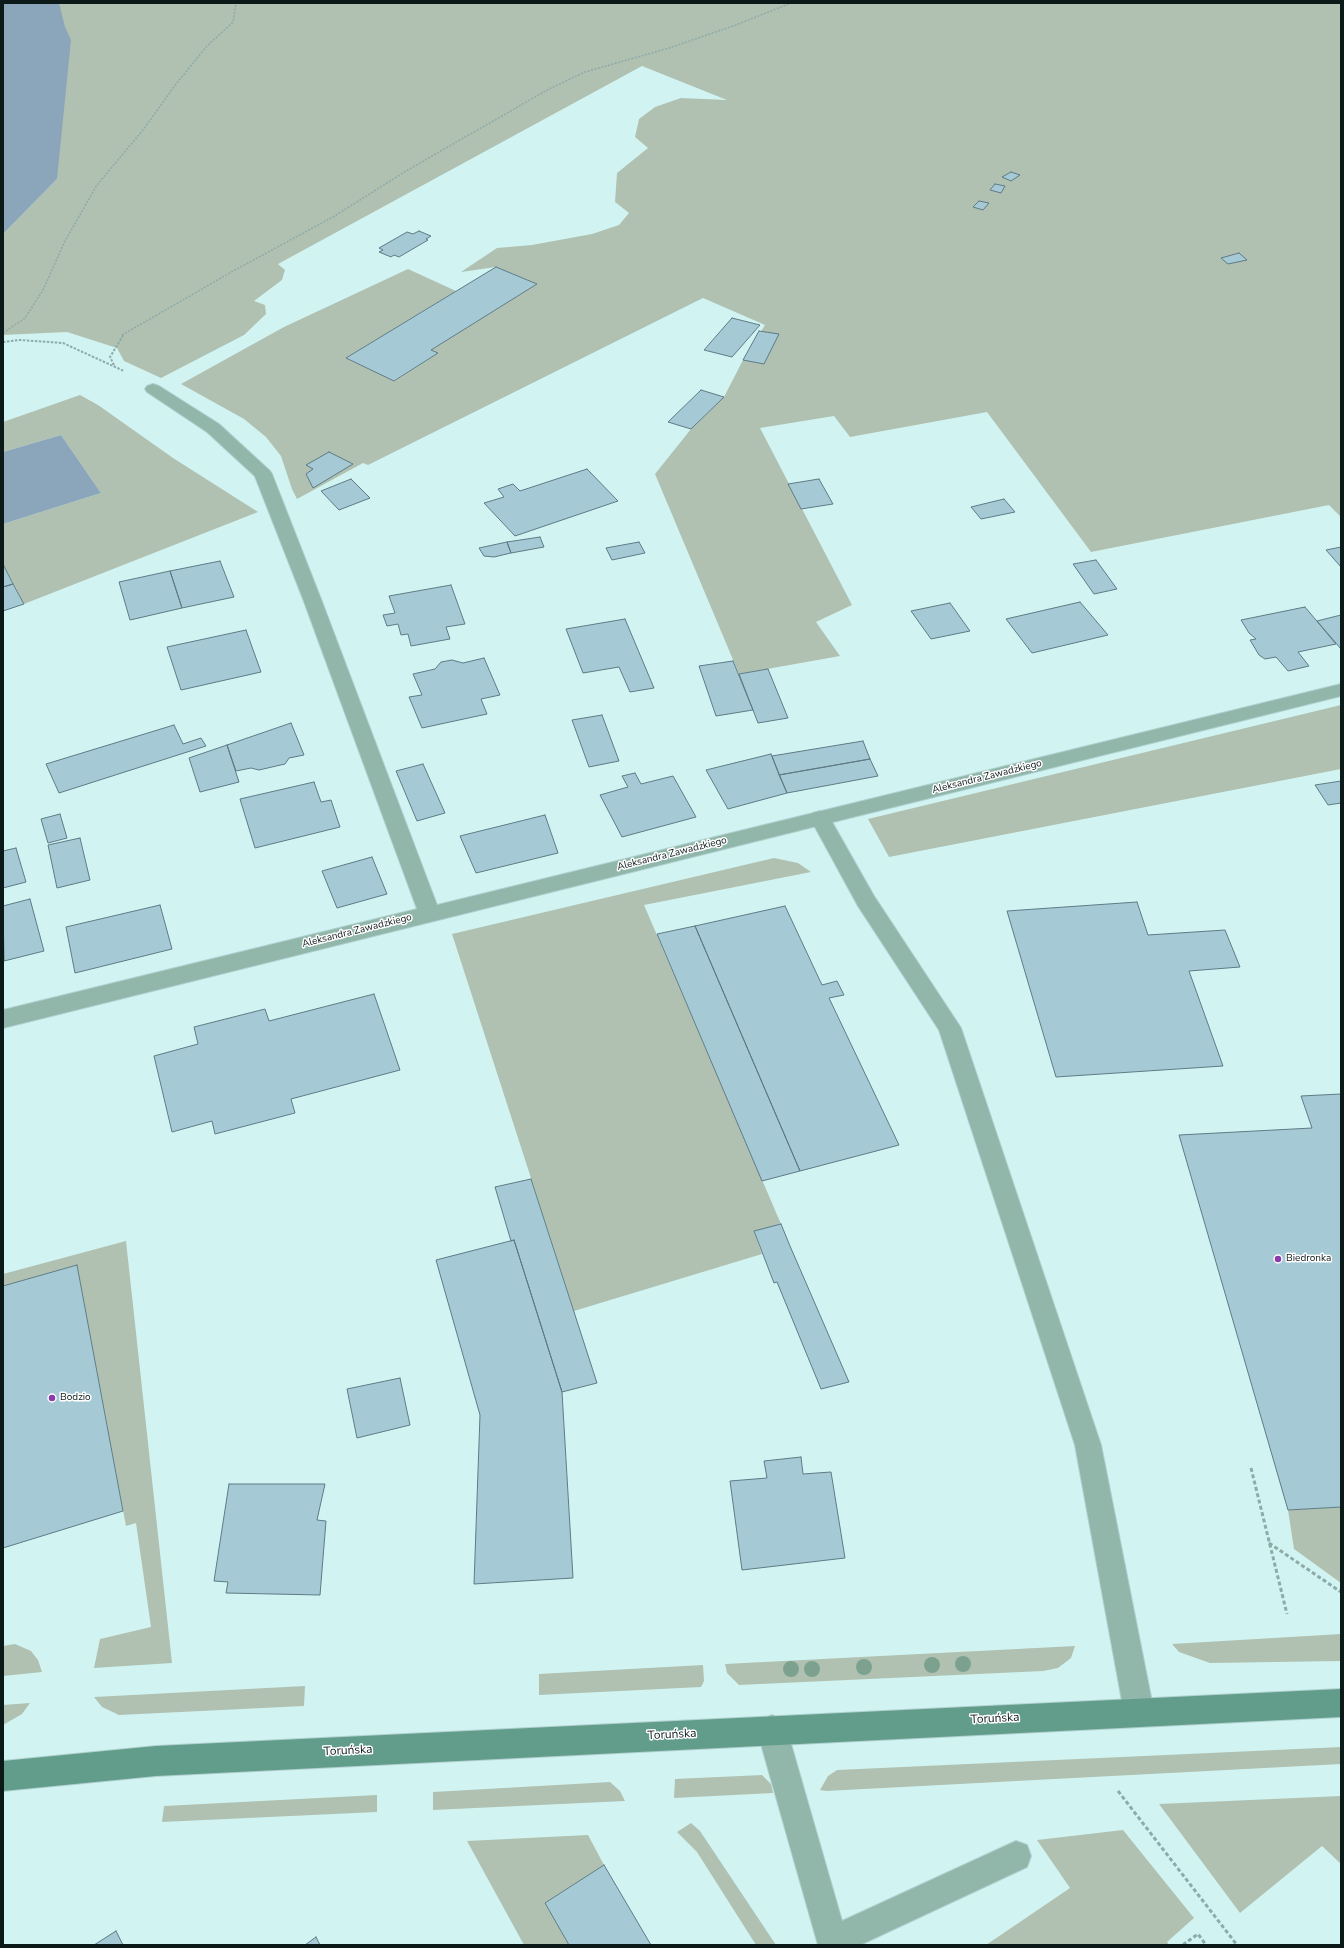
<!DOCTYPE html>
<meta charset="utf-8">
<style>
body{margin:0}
#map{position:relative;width:1344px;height:1948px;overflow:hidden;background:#d1f4f3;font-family:"Nunito Sans",sans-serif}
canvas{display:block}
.frame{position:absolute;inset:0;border:4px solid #0c1919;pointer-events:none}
</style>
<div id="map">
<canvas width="1344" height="1948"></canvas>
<div class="frame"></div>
</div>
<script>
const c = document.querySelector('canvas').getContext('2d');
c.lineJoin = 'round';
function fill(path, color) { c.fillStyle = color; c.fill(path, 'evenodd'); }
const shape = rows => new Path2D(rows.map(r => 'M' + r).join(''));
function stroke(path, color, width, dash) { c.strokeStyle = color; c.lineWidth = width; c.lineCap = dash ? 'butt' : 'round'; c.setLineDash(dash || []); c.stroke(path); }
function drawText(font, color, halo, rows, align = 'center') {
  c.font = font + ' "Nunito Sans",sans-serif'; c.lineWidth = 3; c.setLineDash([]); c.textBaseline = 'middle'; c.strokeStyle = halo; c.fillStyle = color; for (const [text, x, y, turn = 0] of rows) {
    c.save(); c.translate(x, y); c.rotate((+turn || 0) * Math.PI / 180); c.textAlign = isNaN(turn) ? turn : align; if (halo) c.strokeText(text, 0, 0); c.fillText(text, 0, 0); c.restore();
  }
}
fill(shape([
 [3,3,1341,3,1341,517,1329,505,1091,552,987,412,850,437,834,416,760,428,852,605,816,622,840,656,739,674,655,474,691,429,724,397,743,360,765,325,703,298,368,465,363,463,297,499,292,489,281,456,266,437,244,419,181,384,284,327,408,269,456,291,346,358,395,381,438,353,431,350,537,284,496,267,461,272,497,248,532,245,592,234,619,225,629,213,615,202,617,173,648,148,635,137,639,119,655,107,681,98,727,100,642,66,278,264,285,270,282,280,254,301,265,305,266,314,244,335,161,378,124,361,117,348,67,332,3,335,3,234,57,179],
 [80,395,98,405,173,458,258,512,24,604,3,564,3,524,101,493,61,435,3,452,3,422],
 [1341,705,1341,769,889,857,868,819],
 [774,858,798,863,811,872,644,905,781,1224,754,1232,762,1254,574,1311,452,934],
 [126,1241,172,1663,94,1668,100,1639,151,1627,136,1523,126,1526,77,1265,3,1286,3,1274],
 [1341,1507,1341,1583,1294,1549,1288,1510],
 [1341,1634,1341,1661,1210,1663,1179,1652,1172,1644],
 [15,1644,31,1651,38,1660,42,1672,3,1676,3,1646],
 [1075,1646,1071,1658,1058,1668,1043,1671,739,1685,727,1673,725,1664],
 [703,1665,704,1681,701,1687,539,1695,539,1674],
 [305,1686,304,1706,119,1715,102,1707,94,1697],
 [30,1703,22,1714,3,1725,3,1705],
 [1341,1747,1341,1764,826,1791,820,1790,828,1776,837,1770],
 [762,1775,771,1784,773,1793,674,1798,675,1779],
 [610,1782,620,1791,625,1801,433,1810,433,1792],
 [377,1795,377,1812,162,1822,164,1806],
 [1341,1796,1341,1864,1322,1846,1240,1913,1159,1804],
 [691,1823,700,1831,776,1945,756,1945,697,1852,677,1832],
 [1123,1830,1194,1918,1167,1942,1169,1945,986,1945,1070,1888,1037,1840],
 [588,1835,604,1865,545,1903,569,1945,524,1945,467,1841]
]), '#b0c1b1');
fill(shape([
 [3,3,59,3,65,27,71,40,57,179,3,234],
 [61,435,101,493,3,524,3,452]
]), '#8ba5ba');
const building = shape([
 [1011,172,1020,175,1011,181,1002,177,1011,172],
 [995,184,1005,186,1001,193,990,190,995,184],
 [979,201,989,203,983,210,973,207,979,201],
 [419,231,431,236,426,239,428,240,399,257,394,255,391,257,379,252,383,250,379,248,407,232,413,234,419,231],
 [1239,253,1247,260,1228,264,1221,258,1239,253],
 [496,267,537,284,431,350,438,353,394,381,346,358,496,267],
 [732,318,760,325,732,357,704,350,732,318],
 [759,331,779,334,764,364,743,360,759,331],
 [701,390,724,397,691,429,668,422,701,390],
 [329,452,353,464,313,488,306,474,313,469,306,465,329,452],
 [587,469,618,501,515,536,484,503,504,497,498,489,513,484,520,491,587,469],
 [351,479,370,498,339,510,321,491,351,479],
 [819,479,833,504,801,509,788,484,819,479],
 [1004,499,1015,512,981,519,971,507,1004,499],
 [540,537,544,547,511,553,507,542,540,537],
 [507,542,511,553,494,557,484,556,479,548,507,542],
 [639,542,645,553,612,560,606,548,639,542],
 [1341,547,1341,567,1326,550,1341,547],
 [1096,560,1117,589,1094,594,1073,564,1096,560],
 [220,561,234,597,182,608,170,571,220,561],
 [3,564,13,584,3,587,3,564],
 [170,571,182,608,130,620,119,582,170,571],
 [13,584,24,604,3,611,3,587,13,584],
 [451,585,465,624,446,627,450,639,411,646,408,634,401,635,398,624,387,626,383,615,395,613,389,596,451,585],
 [1080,602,1108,635,1032,653,1006,619,1080,602],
 [950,603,970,631,931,639,911,611,950,603],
 [1305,607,1336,644,1298,652,1309,666,1288,671,1276,657,1265,659,1259,655,1250,640,1256,639,1249,633,1241,620,1305,607],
 [1341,615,1341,649,1317,621,1341,615],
 [625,619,654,688,630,692,619,667,583,673,566,629,625,619],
 [246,630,261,672,181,690,167,647,246,630],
 [484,658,500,695,481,699,487,714,422,728,409,697,422,695,413,674,435,669,441,662,452,660,463,663,484,658],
 [733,661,753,710,716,716,699,666,733,661],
 [768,669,788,718,758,723,739,674,768,669],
 [602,715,619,761,589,767,572,720,602,715],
 [291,723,304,755,289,758,285,764,259,770,251,768,236,771,227,745,291,723],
 [174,725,183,744,201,738,206,746,59,793,46,764,174,725],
 [863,741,870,759,779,775,772,756,863,741],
 [227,745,239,782,200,792,189,758,227,745],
 [771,754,787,793,728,809,706,770,771,754],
 [870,759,878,776,787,793,779,775,870,759],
 [423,764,445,813,417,821,396,771,423,764],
 [635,773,641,784,673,776,696,817,622,837,600,795,628,787,622,776,635,773],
 [1341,781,1341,803,1328,805,1315,785,1341,781],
 [314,782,321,802,331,800,340,827,255,848,240,799,314,782],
 [60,814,67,838,48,843,41,819,60,814],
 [545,815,558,853,476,873,460,836,545,815],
 [80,838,90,880,57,888,48,845,80,838],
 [16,848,26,882,3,888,3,851,16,848],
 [372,857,387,894,337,908,322,871,372,857],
 [30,899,44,951,4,961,3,906,30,899],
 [1137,902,1148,935,1225,930,1240,967,1189,971,1223,1066,1056,1077,1007,911,1137,902],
 [160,905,172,949,75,973,66,927,160,905],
 [785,906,822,985,837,981,844,995,829,998,899,1145,800,1171,695,926,785,906],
 [695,926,800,1171,762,1181,657,934,695,926],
 [374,994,400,1070,291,1099,295,1113,215,1134,212,1121,172,1132,154,1056,198,1044,194,1027,265,1009,269,1021,374,994],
 [1341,1094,1341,1507,1288,1510,1179,1135,1312,1128,1301,1096,1341,1094],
 [531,1179,597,1383,562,1392,514,1240,511,1241,495,1187,531,1179],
 [781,1224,790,1246,849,1382,821,1389,777,1282,774,1283,754,1231,781,1224],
 [514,1240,562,1392,573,1578,474,1584,480,1415,436,1260,514,1240],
 [77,1265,123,1511,3,1548,3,1286,77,1265],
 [400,1378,410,1425,357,1438,347,1389,400,1378],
 [801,1457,803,1474,831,1472,845,1558,742,1570,730,1481,767,1478,764,1461,801,1457],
 [229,1484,325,1484,317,1520,326,1521,320,1595,226,1593,228,1582,214,1581,229,1484],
 [604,1865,651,1945,569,1945,545,1903,604,1865],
 [116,1931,123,1945,94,1945,116,1931],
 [316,1937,320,1945,305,1945,316,1937]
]);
fill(building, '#a5c9d5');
stroke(building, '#5e7b85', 1);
const lane = shape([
 [153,384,159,386,219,424,269,470,272,474,269,478,263,479,257,478,207,432,147,392,145,389,147,386,153,384],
 [820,811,827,813,874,896,961,1028,1101,1445,1154,1712,1149,1722,1139,1726,1129,1722,1124,1712,1075,1445,939,1030,858,906,810,818,813,813,820,811],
 [772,1715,782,1720,787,1730,842,1921,1016,1841,1027,1845,1031,1856,1027,1867,860,1945,818,1945,757,1730,762,1720,772,1715]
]);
const street = shape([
 [263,469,269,470,272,474,321,599,437,905,1341,684,1341,696,3,1028,3,1010,417,909,303,599,254,474,257,470,263,469]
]);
const secondary = shape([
 [1341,1689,1341,1717,156,1776,3,1791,3,1761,156,1746,1341,1689]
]);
stroke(lane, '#b1d1d0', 2);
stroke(street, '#b1d1d0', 2);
stroke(secondary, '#b1d1d0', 2);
stroke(shape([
 [3,333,25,318,43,290,65,241,97,185,143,130,176,84,207,46,233,22,236,3],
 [122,335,235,270,333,217,406,171,549,89,585,72,669,48,736,25,791,3]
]), '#8eaaa9', 1.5, [2, 1.5]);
stroke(shape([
 [3,342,20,340,63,343,124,371],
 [114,365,110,357,124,334]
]), '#8eaaa9', 2, [2.5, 1.5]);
stroke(shape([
 [1251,1468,1287,1614],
 [1269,1543,1341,1592],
 [1118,1791,1237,1945],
 [1185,1945,1184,1944,1198,1934,1206,1945]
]), '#8eaaa9', 3, [4, 2.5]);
fill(lane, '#91b7aa');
fill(street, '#91b7aa');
fill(secondary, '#619d8a');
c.fillStyle = '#7ca28f';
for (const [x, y] of [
 [963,1664],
 [932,1665],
 [864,1667],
 [791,1669],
 [812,1669]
]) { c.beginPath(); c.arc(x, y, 8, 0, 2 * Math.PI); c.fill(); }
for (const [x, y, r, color] of [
 [1278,1259,4,"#8b3bab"],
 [52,1398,4,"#8b3bab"]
]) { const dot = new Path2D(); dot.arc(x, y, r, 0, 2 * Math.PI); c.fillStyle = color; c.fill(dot); stroke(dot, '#fff', 1.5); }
drawText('10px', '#0c1919', '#fff', [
 ["Aleksandra Zawadzkiego",987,777,-14],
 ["Aleksandra Zawadzkiego",672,854,-14],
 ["Aleksandra Zawadzkiego",357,931,-14]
]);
drawText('10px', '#0c1919', '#fff', [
 ["Biedronka",1286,1259],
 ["Bodzio",60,1398]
], 'left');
drawText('12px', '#0c1919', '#fff', [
 ["Toruńska",995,1719,-3],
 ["Toruńska",672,1735,-3],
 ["Toruńska",348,1751,-3]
]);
</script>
